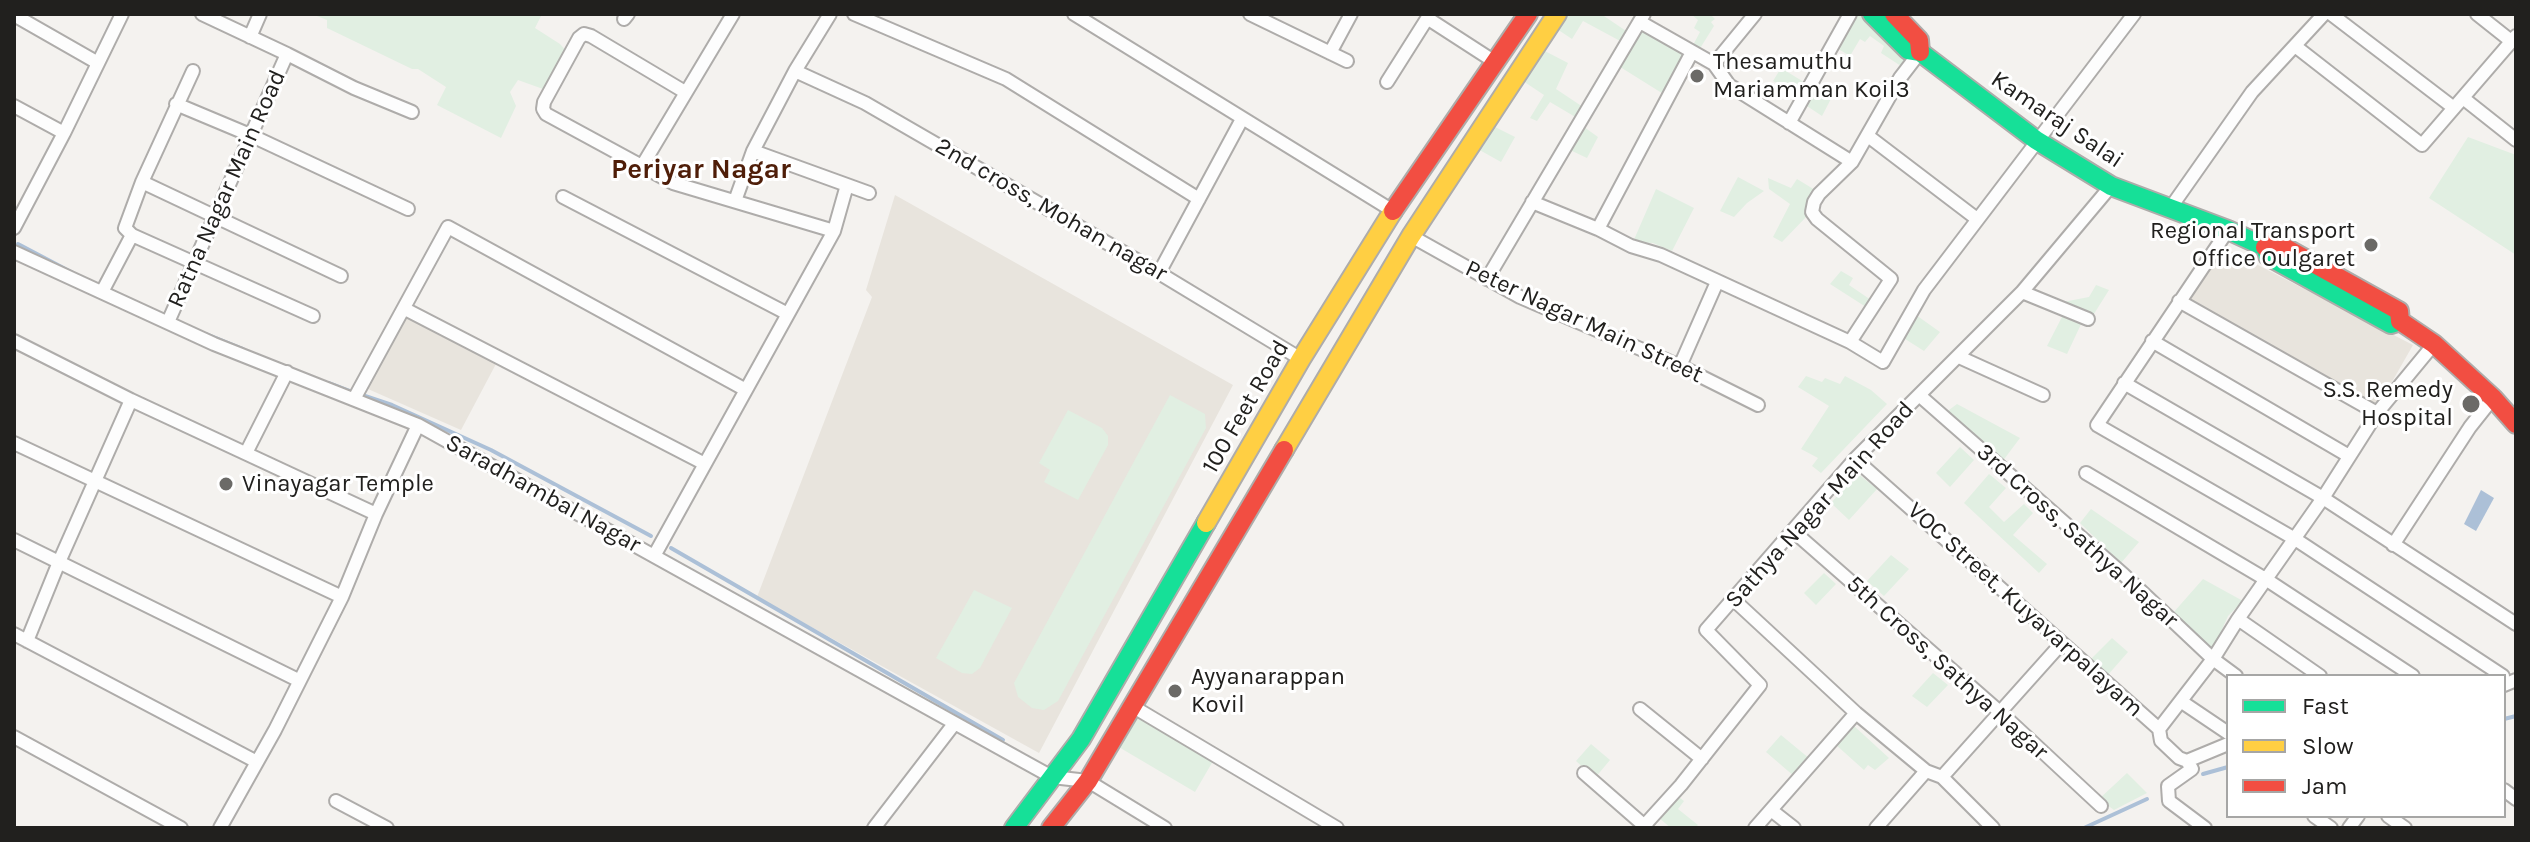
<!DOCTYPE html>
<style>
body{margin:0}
#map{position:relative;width:2530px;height:842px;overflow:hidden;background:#f4f2ef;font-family:Karla,sans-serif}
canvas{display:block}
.frame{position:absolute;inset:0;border:16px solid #21201e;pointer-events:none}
.legend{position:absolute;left:2226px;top:674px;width:280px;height:144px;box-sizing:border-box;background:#fff;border:2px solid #a6a6a5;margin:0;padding:10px 14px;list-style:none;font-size:24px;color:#21201e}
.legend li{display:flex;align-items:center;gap:16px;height:40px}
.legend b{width:40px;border:2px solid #a6a6a5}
</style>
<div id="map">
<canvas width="2530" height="842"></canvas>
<div class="frame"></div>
<ul class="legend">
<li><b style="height:10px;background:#16e098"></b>Fast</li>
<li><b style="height:10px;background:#ffcf43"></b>Slow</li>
<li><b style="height:10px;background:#f24e42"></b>Jam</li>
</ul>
</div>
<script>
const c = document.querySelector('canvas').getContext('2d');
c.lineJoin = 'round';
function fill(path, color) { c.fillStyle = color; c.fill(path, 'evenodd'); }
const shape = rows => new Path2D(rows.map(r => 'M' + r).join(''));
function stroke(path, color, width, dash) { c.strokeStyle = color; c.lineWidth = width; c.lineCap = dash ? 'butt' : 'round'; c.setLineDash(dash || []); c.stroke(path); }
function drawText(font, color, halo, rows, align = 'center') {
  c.font = font + ' Karla,sans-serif'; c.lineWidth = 6; c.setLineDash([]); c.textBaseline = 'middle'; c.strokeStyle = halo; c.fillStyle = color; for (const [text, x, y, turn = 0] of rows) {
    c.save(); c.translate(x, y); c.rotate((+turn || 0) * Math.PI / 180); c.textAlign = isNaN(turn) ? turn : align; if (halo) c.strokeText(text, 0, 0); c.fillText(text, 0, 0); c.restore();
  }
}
fill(shape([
 [895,195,1233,385,1039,753,757,597,872,297,866,290],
 [2223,247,2413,345,2377,408,2187,300],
 [407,317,497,362,461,430,368,389]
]), '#e8e4dd');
fill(shape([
 [312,14,542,14,535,28,560,44,567,52,560,58,543,89,518,80,510,92,516,106,501,138,437,105,446,87,418,69,412,69,327,28,327,20],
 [1563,14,1601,14,1629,33,1622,42,1583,21,1572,39,1554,27],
 [1691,14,1710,14,1715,19,1711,22,1714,26,1699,50,1692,47,1700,32,1694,28,1698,20],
 [1853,14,1865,14,1911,59,1904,68,1881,53,1884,46,1870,36,1865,42,1860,39,1850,56,1835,47],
 [1640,28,1686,54,1665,95,1617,65],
 [1539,48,1568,63,1556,89,1583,107,1577,118,1550,102,1537,121,1530,118,1544,95,1520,79],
 [1781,68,1807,84,1800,96,1773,81],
 [1816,85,1833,95,1822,116,1804,104],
 [1491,125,1515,137,1501,162,1476,148],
 [1584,127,1598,137,1587,158,1570,150],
 [2468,137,2516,155,2516,255,2429,198],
 [1738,177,1764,191,1747,203,1734,217,1720,211],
 [1768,178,1791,188,1797,179,1815,190,1808,215,1782,242,1773,237,1790,204,1769,189],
 [1656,189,1694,208,1672,251,1653,243,1633,242],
 [1841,271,1853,278,1849,285,1871,300,1866,307,1830,284],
 [2096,285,2109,290,2092,317,2058,303,2089,297],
 [1916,315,1940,332,1924,351,1902,337],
 [2063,315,2083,320,2067,354,2047,346],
 [1806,376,1822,382,1825,378,1840,384,1845,376,1871,390,1887,404,1821,473,1812,466,1818,458,1801,449,1829,406,1798,387],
 [1170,395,1205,414,1206,428,1058,701,1044,710,1032,708,1018,697,1014,683],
 [1957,404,2020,438,2002,462,1945,413],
 [1068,410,1102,428,1108,436,1108,445,1078,500,1044,482,1050,470,1039,463],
 [1960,447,1974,460,1950,487,1936,473],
 [1857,473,1877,489,1849,520,1831,503],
 [1989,474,2006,488,1989,507,2004,522,2024,504,2033,513,2013,535,2047,564,2039,573,1964,503],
 [2091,509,2139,542,2121,563,2080,523],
 [1891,555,1909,569,1884,596,1867,581],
 [1824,573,1836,584,1816,605,1804,593],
 [2203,579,2243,601,2228,616,2212,652,2173,613],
 [974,590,1012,608,980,668,972,674,962,673,936,658],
 [2112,638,2128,652,2107,676,2090,660],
 [1933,673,1948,685,1927,707,1912,696],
 [1137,717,1213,761,1195,792,1117,746],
 [1853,725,1889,758,1875,770,1868,765,1864,770,1835,744],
 [1781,735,1810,759,1795,777,1766,752],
 [1591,744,1610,760,1595,778,1576,761],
 [2127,773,2147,793,2114,810,2099,799],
 [1676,795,1684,801,1678,809,1698,825,1695,828,1671,828,1659,818]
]), '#e1efe2');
fill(shape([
 [2481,490,2494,498,2476,531,2464,524]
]), '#acc0d7');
stroke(shape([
 [18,244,73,273],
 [206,334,243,349],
 [329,383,350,391],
 [365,396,392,405,491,450,651,536],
 [671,548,1003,740],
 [2504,719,2516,716],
 [2203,774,2228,767],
 [2084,828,2147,799]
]), '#acc0d7', 4);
const street = shape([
 [854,14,1006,79,1199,199],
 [1074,14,1393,211],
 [1250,14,1347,61],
 [2331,14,2454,108],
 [2477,14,2511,41],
 [14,15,98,63],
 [1427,18,1495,62],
 [624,19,628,14],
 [1640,22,1714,64,1729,85,1852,162],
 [250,37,260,14],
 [2295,46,2422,145,2516,36],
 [1330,53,1351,14],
 [287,54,354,88,412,112],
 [1714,64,1755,14],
 [193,71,142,182,125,228,132,235,313,316],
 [795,71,865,103,1159,273,1301,359],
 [1387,82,1430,14],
 [685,92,591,36,584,34,579,38,544,102,543,109,546,114,673,183,834,231],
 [2463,98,2516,140],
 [176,104,250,135,408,209],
 [14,106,64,133],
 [1789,123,1850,14],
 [1868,136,1977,219],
 [753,151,869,193],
 [642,166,733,14],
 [142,182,341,276],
 [563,197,788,314],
 [735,201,753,151,795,71,830,14],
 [1532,202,1598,229,1631,246,1661,255,1850,342,1883,362,1924,290,2134,14],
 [2169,210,2252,92,2324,14],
 [14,228,64,133,122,14],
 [1598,229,1692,52],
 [2228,230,2097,425,2295,539,2503,676],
 [1411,236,1520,297,1680,366,1758,405],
 [14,252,214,344,418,425,1023,761,1052,777,1088,781,1165,828],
 [1159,273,1242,119],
 [1487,279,1644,14],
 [102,292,132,235],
 [2022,292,2088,319],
 [2179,301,2377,413],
 [405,309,705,464],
 [168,322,287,54,202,14],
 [14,341,131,400,376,514],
 [2152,341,2349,456],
 [1850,342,1891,279,1817,219,1812,212,1814,202,1819,194,1852,162,1900,78,1920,52],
 [1959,357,2043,395],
 [1680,366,1717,282],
 [2124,383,2323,498,2516,624],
 [1919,395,2124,575,2213,659,2236,676],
 [354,399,448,227,746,390],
 [14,443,342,597],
 [246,453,287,372],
 [1855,459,2159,729,2161,741,2179,758,2187,761,2192,769,2168,786,2169,801,2205,828],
 [2086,473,2267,580,2413,676],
 [1793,531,2001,713,2101,806],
 [14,540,298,680],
 [2393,545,2470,427,2493,398],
 [654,556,834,231,847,185],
 [1734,600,1856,713,1926,771,1942,777,1993,828],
 [2238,619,2320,676],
 [14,634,257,762],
 [27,641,59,562,131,400],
 [2504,685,2516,680],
 [2182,702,2228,733],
 [1132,706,1337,828],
 [1640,709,1702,759],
 [2159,729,2213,659,2238,619,2323,498,2377,413,2434,344],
 [14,737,181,828],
 [2187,761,2228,744],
 [1584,773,1647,828],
 [1942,777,2061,644],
 [2504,790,2516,799],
 [336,801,387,828],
 [1771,810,1794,828],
 [2314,816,2331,828],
 [2388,816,2405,828],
 [220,828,275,730,342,597,376,514,418,425],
 [874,828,954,724],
 [1642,828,1681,785,1760,685,1706,630,1855,459,2022,292,2111,186],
 [1755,828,1856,713],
 [1876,828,1926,771],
 [2349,828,2358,816]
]);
const fast = shape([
 [1872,14,1908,50,1920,52,2036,140,2111,186,2228,230,2265,247,2268,256,2391,324,2400,321],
 [1014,828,1081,739,1206,523]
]);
const slow = shape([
 [1284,450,1411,236,1557,14],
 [1206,523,1301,359,1393,211]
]);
const jam = shape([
 [1894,14,1919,40,1920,52],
 [1393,211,1528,14],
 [2265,247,2275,242,2399,311,2400,321,2434,344,2493,398,2516,424],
 [1051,828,1088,781,1284,450]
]);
stroke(street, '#aeacaa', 16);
stroke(fast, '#aeacaa', 22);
stroke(slow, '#aeacaa', 22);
stroke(jam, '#aeacaa', 22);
stroke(street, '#fdfdfd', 12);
stroke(fast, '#16e098', 18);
stroke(slow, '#ffcf43', 18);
stroke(jam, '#f24e42', 18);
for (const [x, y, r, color] of [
 [1697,76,8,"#6b6a67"],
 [2371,245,8,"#6b6a67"],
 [2471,404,10,"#6b6a67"],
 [226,484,8,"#6b6a67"],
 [1175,691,8,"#6b6a67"]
]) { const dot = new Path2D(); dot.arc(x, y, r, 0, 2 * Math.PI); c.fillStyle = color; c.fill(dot); stroke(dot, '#fff', 3); }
drawText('24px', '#21201e', '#fff', [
 ["Thesamuthu",1713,62],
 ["Mariamman Koil3",1713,90],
 ["Regional Transport",2355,231,"right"],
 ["Office Oulgaret",2355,259,"right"],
 ["S.S. Remedy",2453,390,"right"],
 ["Hospital",2453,418,"right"],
 ["Vinayagar Temple",242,484],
 ["Ayyanarappan",1191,677],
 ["Kovil",1191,705]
], 'left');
drawText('24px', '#21201e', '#fff', [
 ["Kamaraj Salai",2057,120,34],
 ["Ratna Nagar Main Road",227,189,-66],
 ["2nd cross, Mohan nagar",1051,210,30],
 ["Peter Nagar Main Street",1584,322,25],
 ["100 Feet Road",1246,407,-60],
 ["Saradhambal Nagar",543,494,29],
 ["Sathya Nagar Main Road",1820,505,-48],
 ["3rd Cross, Sathya Nagar",2077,536,42],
 ["VOC Street, Kuyavarpalayam",2025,610,42],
 ["5th Cross, Sathya Nagar",1947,668,42]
]);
drawText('bold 28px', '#4f1e09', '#fff', [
 ["Periyar Nagar",701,170]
]);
</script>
